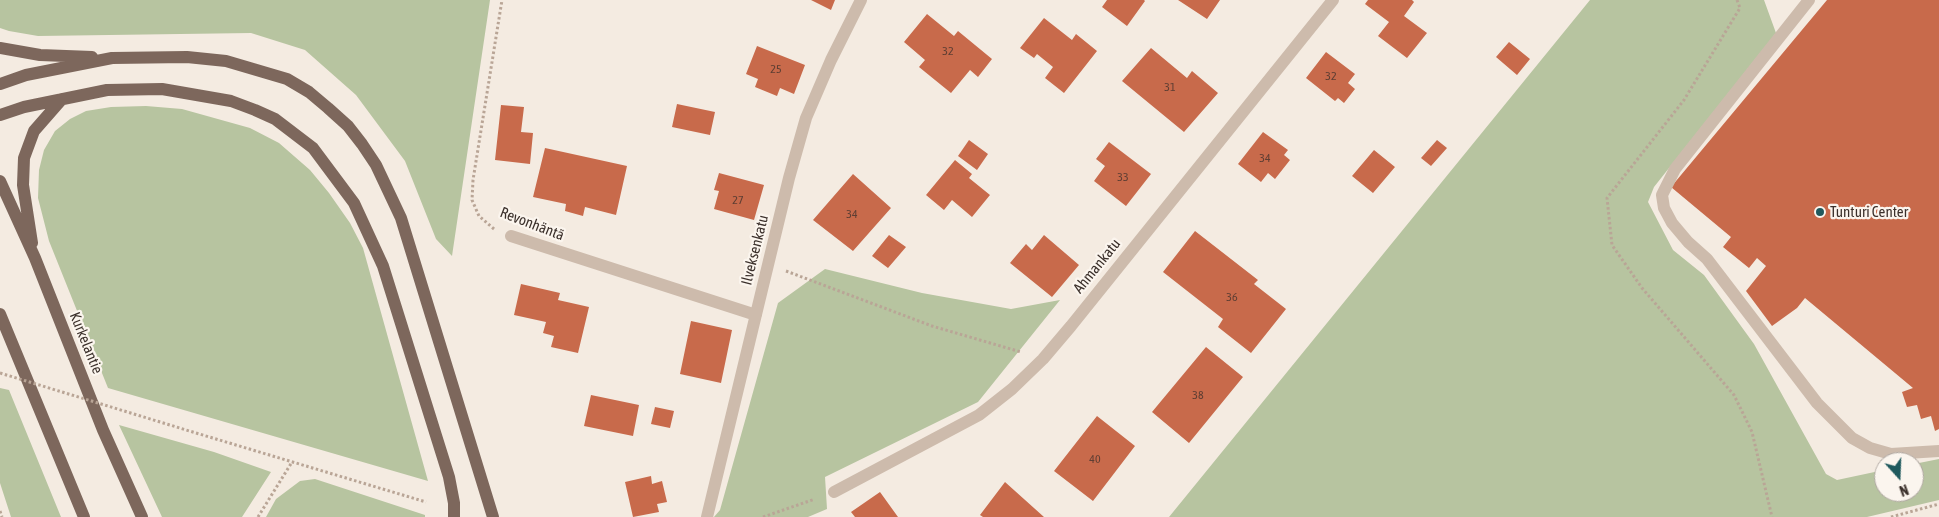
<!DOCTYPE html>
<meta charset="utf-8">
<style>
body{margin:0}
#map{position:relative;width:1939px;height:517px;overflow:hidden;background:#f4ebe1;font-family:"Asap Condensed",sans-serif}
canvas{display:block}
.north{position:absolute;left:1874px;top:452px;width:50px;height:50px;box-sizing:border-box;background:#fbf5ee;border:1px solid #aea6a0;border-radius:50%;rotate:160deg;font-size:14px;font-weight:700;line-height:20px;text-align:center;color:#3b302b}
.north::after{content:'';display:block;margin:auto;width:18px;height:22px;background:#1f595d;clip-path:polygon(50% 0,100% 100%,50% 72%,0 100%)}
</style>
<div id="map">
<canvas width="1939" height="517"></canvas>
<div class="north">N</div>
</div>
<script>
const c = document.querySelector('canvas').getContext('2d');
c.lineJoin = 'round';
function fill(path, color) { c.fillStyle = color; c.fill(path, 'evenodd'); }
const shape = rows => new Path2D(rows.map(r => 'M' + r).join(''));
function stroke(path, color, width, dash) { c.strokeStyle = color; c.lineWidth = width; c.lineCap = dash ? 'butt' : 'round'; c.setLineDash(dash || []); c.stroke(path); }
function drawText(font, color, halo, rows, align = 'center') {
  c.font = font + ' "Asap Condensed",sans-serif'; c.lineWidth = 4.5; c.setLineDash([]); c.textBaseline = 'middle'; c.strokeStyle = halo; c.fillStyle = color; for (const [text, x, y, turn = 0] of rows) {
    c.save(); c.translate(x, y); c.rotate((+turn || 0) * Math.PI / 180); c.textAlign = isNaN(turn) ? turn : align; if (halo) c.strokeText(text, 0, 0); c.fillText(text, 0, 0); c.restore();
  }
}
fill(shape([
 [0,0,490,0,452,256,436,239,405,161,356,95,305,50,251,33,38,36,9,31,0,28],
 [1590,0,1764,0,1776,33,1654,187,1648,202,1673,250,1704,275,1754,344,1826,474,1837,480,1884,470,1884,492,1914,492,1914,464,1939,459,1939,500,1867,517,1169,517],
 [146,106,182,109,250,128,279,143,310,170,329,193,350,223,363,248,428,481,108,388,49,241,38,198,39,170,44,150,55,131,70,119,86,111,111,107],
 [825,269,922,293,1011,309,1060,300,978,402,825,477,827,509,808,517,714,517,720,510,778,303],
 [0,388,9,390,61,517,11,517,0,483],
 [119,425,214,452,271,472,242,517,162,517],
 [315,479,425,515,425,517,266,517,276,499,300,481]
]), '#b7c4a0');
fill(shape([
 [811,0,835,0,831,10],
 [1107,0,1144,0,1145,1,1127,26,1102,7],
 [1178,0,1220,0,1207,19],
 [1368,0,1412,0,1414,2,1404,16,1427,33,1407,58,1378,36,1389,22,1365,4],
 [1827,0,1939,0,1939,429,1935,431,1931,416,1921,419,1917,405,1907,407,1902,392,1913,388,1805,298,1797,308,1772,326,1746,291,1766,266,1757,258,1749,268,1723,247,1731,237,1671,187],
 [927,14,954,36,958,31,992,59,978,77,970,70,951,93,919,67,925,60,904,42],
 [1044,18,1072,40,1076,34,1097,51,1064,93,1045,78,1053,67,1037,54,1034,58,1020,48],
 [1509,42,1530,59,1517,75,1496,57],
 [757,46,805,65,794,94,780,88,777,96,755,87,758,79,746,74],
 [1151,48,1187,78,1192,71,1218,93,1184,132,1122,81],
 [1326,52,1355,74,1348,83,1355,89,1344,103,1338,98,1335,101,1306,78],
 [677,104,715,112,710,135,672,127],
 [501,105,524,107,521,132,533,133,530,164,495,160],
 [1263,132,1288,150,1284,155,1290,160,1275,179,1268,173,1261,182,1238,164],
 [969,140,988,154,977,170,958,156],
 [1437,140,1447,148,1431,166,1421,158],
 [1109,142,1151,174,1126,206,1094,181,1105,166,1096,159],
 [545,148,627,166,616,215,585,207,583,216,565,211,566,204,533,197],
 [1374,150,1395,167,1373,193,1352,176],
 [955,160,972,174,969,178,990,195,972,217,952,200,944,210,926,195],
 [719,173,764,185,754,220,714,209,719,191,714,190],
 [853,174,891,208,853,251,813,220],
 [1195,231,1258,280,1254,284,1286,309,1251,353,1218,327,1223,319,1163,272],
 [889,235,906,247,888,268,872,256],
 [1044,235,1079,265,1052,297,1010,263,1026,244,1032,250],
 [521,284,560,293,558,300,589,307,578,353,551,347,554,336,543,333,546,322,514,315],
 [691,321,732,330,721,383,680,374],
 [1206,347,1243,377,1189,443,1152,412],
 [591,395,639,405,633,436,584,426],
 [655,407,674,411,670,428,651,424],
 [1097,416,1135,446,1093,501,1054,471],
 [651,476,652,484,662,481,667,502,657,504,659,512,633,517,625,482],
 [1005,482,1044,517,983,517,980,515],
 [880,492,898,517,855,517,851,512]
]), '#c86a4b');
stroke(shape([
 [1737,0,1740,8,1684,100,1607,198,1612,245,1642,288,1734,395,1752,432,1772,517],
 [494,229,479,216,472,200,473,180,502,0],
 [786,271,932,326,1021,352],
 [196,433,426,502],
 [0,511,2,517],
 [258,517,292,462],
 [763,517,815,499],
 [1891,517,1939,504]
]), '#b9a596', 3, [2.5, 2.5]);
stroke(shape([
 [1809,0,1675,169,1662,195,1664,208,1672,223,1688,242,1707,259,1817,403,1852,438,1870,448,1891,454,1939,451],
 [511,236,756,315],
 [834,492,979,415,1012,389,1043,359,1071,326,1333,0],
 [707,517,789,178,806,118,831,60,861,0]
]), '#cdbbac', 12);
stroke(shape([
 [0,48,40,55,92,57],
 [0,84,26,75,112,58,187,57,226,61,287,79,309,92,328,108,348,126,362,144,376,165,401,218,493,517],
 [0,115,24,107,107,90,162,89,231,101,255,110,275,119,313,148,354,203,383,266,449,477,454,503,454,517],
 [0,181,35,258,103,430,142,517],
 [32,243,23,185,24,158,34,131,62,99],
 [0,314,84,517]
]), '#7d675c', 12);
stroke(shape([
 [0,373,196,433]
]), '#b9a596', 3, [2.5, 2.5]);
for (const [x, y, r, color] of [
 [1820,212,5,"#1f595d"]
]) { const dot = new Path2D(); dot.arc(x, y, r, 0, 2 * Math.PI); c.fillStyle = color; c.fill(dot); stroke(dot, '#fbf5ee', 2); }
drawText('12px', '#5e3e33', null, [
 ["32",948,51],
 ["25",776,69],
 ["32",1331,76],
 ["31",1170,87],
 ["34",1265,158],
 ["33",1123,177],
 ["27",738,200],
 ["34",852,214],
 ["36",1232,297],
 ["38",1198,395],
 ["40",1095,459]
]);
drawText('15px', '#3b302b', '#fbf5ee', [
 ["Tunturi Center",1830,212]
], 'left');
drawText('15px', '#3b302b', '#fbf5ee', [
 ["Revonhäntä",532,224,21],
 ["Ilveksenkatu",755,250,-76],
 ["Ahmankatu",1097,266,-51],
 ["Kurkelantie",86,343,68]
]);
</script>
